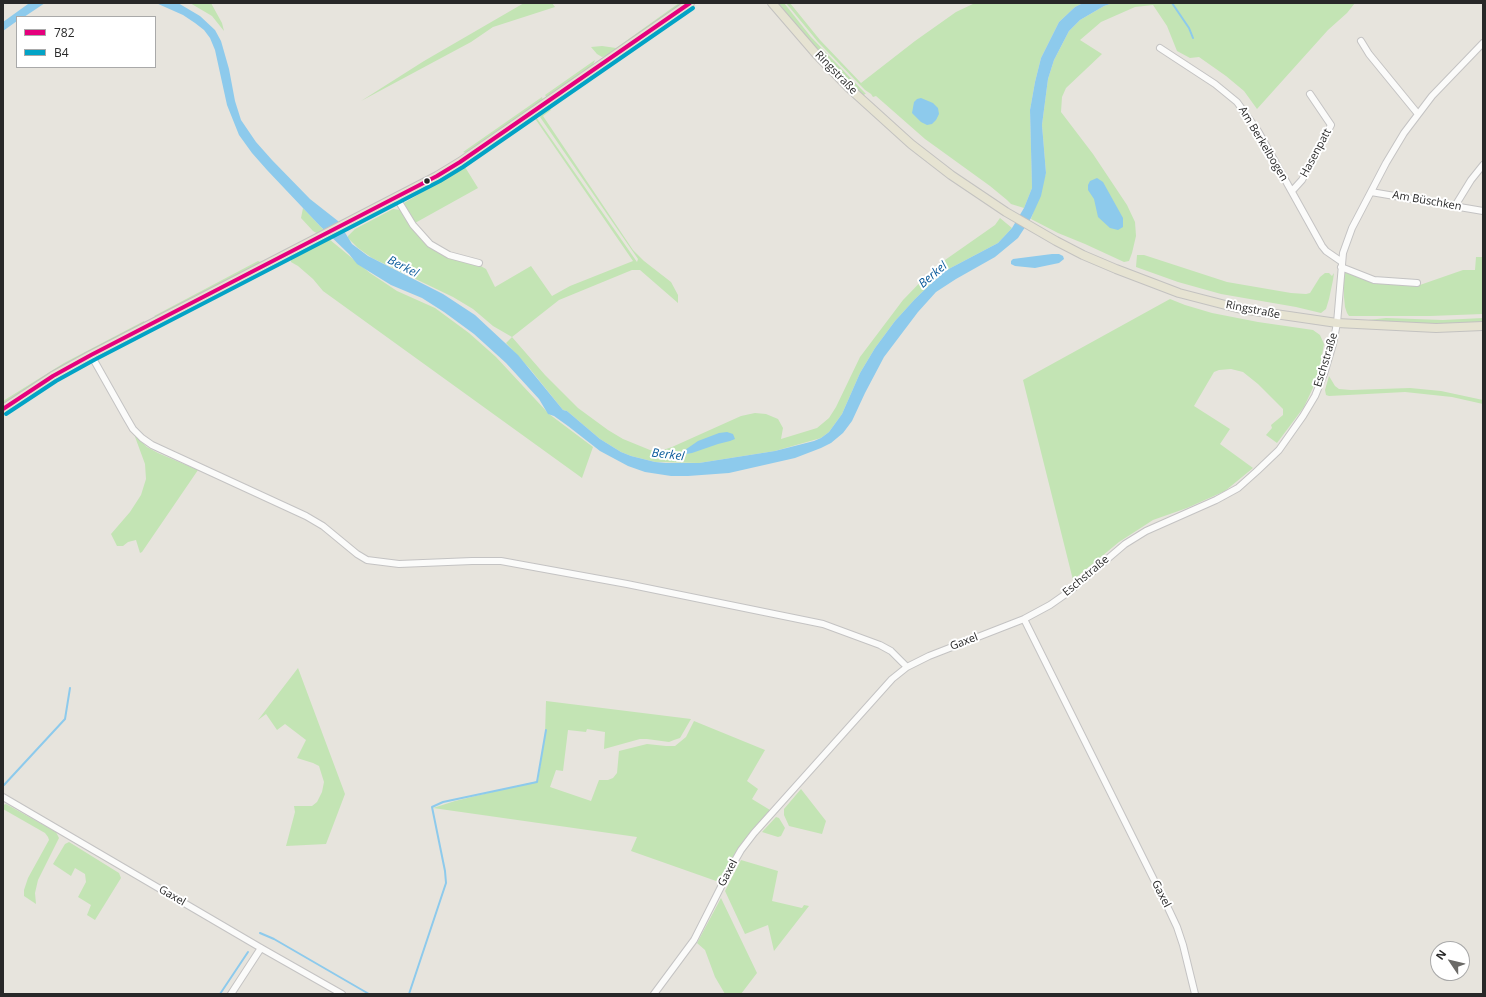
<!DOCTYPE html>
<meta charset="utf-8">
<style>
body{margin:0}
#map{position:relative;width:1486px;height:997px;overflow:hidden;background:#e7e4dd;font-family:"Open Sans",sans-serif}
canvas{display:block}
.frame{position:absolute;inset:0;border:4px solid #282828;pointer-events:none}
.legend{position:absolute;left:16px;top:16px;width:140px;height:52px;box-sizing:border-box;background:#fff;border:1px solid #a9a9a9;margin:0;padding:5px 7px;list-style:none;font-size:12px;color:#282828}
.legend li{display:flex;align-items:center;gap:8px;height:20px}
.legend b{width:20px;border:1px solid #a9a9a9}
.north{position:absolute;left:1430px;top:941px;width:40px;height:40px;box-sizing:border-box;background:#fff;border:1px solid #a9a9a9;border-radius:50%;rotate:305deg;font-size:11px;font-weight:700;line-height:16px;text-align:center;color:#282828}
.north::after{content:'';display:block;margin:auto;width:14px;height:18px;background:#6b6a67;clip-path:polygon(50% 0,100% 100%,50% 72%,0 100%)}
</style>
<div id="map">
<canvas width="1486" height="997"></canvas>
<div class="frame"></div>
<ul class="legend">
<li><b style="height:5px;background:#e5007d"></b>782</li>
<li><b style="height:5px;background:#02a3c6"></b>B4</li>
</ul>
<div class="north">N</div>
</div>
<script>
const c = document.querySelector('canvas').getContext('2d');
c.lineJoin = 'round';
function fill(path, color) { c.fillStyle = color; c.fill(path, 'evenodd'); }
const shape = rows => new Path2D(rows.map(r => 'M' + r).join(''));
function stroke(path, color, width, dash) { c.strokeStyle = color; c.lineWidth = width; c.lineCap = dash ? 'butt' : 'round'; c.setLineDash(dash || []); c.stroke(path); }
function drawText(font, color, halo, rows, align = 'center') {
  c.font = font + ' "Open Sans",sans-serif'; c.lineWidth = 4; c.setLineDash([]); c.textBaseline = 'middle'; c.strokeStyle = halo; c.fillStyle = color; for (const [text, x, y, turn = 0] of rows) {
    c.save(); c.translate(x, y); c.rotate((+turn || 0) * Math.PI / 180); c.textAlign = isNaN(turn) ? turn : align; if (halo) c.strokeText(text, 0, 0); c.fillText(text, 0, 0); c.restore();
  }
}
fill(shape([
 [190,3,211,3,222,23,224,31,212,16],
 [524,3,552,3,555,7,493,27,471,42,361,101,424,61],
 [679,3,683,3,606,56,602,57,597,54,591,47,602,46,616,48],
 [778,3,784,3,811,37,866,94,865,94,863,96,832,67],
 [786,3,790,3,820,40,861,83,915,41,956,12,975,3,1083,3,1075,7,1059,22,1041,58,1035,82,1030,110,1032,188,1024,208,1011,204,1007,200,990,186,925,139,876,96,873,97,871,94,865,90,818,42],
 [1113,3,1355,3,1347,13,1328,30,1257,109,1244,91,1226,76,1199,57,1190,58,1177,51,1167,26,1153,5,1135,7,1101,22,1080,40,1102,54,1066,88,1062,97,1061,112,1093,154,1127,205,1135,222,1136,236,1132,253,1129,261,1124,262,1085,244,1058,233,1031,219,1046,173,1042,125,1048,79,1054,60,1069,31,1080,20,1104,6],
 [595,60,593,65,547,98,545,95],
 [542,97,543,100,466,153,463,152],
 [549,108,551,110,543,116,633,250,644,261,671,282,678,295,678,303,640,270,632,270,559,300,512,337,545,375,578,408,608,430,623,439,650,450,663,450,672,447,741,416,755,413,766,414,778,419,783,428,781,439,817,428,829,418,836,407,860,357,903,300,935,267,995,225,1000,218,1012,228,998,243,943,272,915,299,895,321,875,348,860,373,842,414,829,432,821,438,775,451,699,463,655,462,631,456,621,452,600,439,567,411,563,410,530,369,506,343,512,337,493,326,473,309,453,297,372,258,358,248,348,238,348,236,355,229,393,209,400,210,410,224,428,246,445,256,477,264,486,269,495,287,531,266,552,296,570,286,633,261,536,120,534,118,536,117,637,262,638,259,540,117,539,115],
 [465,167,478,188,415,223,404,203],
 [303,208,320,226,325,231,318,234,313,231,301,218],
 [329,239,370,273,397,291,435,308,469,333,496,357,549,414,593,447,582,478,323,291,313,279,298,266,291,262,291,259],
 [1137,255,1144,255,1227,282,1291,293,1306,294,1310,293,1320,277,1325,273,1329,273,1332,276,1334,273,1333,280,1329,299,1326,309,1321,313,1296,307,1221,294,1178,282,1136,267],
 [1476,257,1483,257,1483,314,1430,316,1349,316,1347,313,1345,307,1344,297,1344,271,1372,282,1417,286,1463,270,1475,270],
 [258,261,263,263,201,295,199,294,193,297,193,299,157,318,154,316],
 [1170,299,1185,305,1212,313,1258,322,1313,330,1320,335,1324,344,1318,377,1304,407,1277,443,1266,435,1272,428,1271,425,1283,415,1283,409,1258,384,1243,372,1231,369,1219,370,1214,372,1194,406,1230,429,1220,444,1253,468,1225,491,1187,508,1153,520,1119,542,1073,580,1023,380],
 [1386,318,1443,320,1483,318,1483,322,1427,324,1368,320],
 [144,321,145,324,3,405,3,401,64,363],
 [1329,376,1335,386,1339,389,1351,390,1410,388,1441,391,1483,400,1483,404,1452,397,1405,392,1329,396,1326,395,1325,390],
 [134,434,147,447,158,453,198,470,142,552,140,553,136,540,128,542,123,546,117,546,111,534,130,512,141,495,146,479,145,464],
 [298,668,345,794,326,844,286,846,295,812,294,806,312,806,317,802,322,792,324,782,319,766,313,763,297,758,306,740,285,724,277,730,266,714,258,720],
 [546,701,691,719,680,738,674,740,669,742,647,739,640,739,604,749,605,732,587,729,586,732,568,730,563,771,556,770,550,787,591,801,599,780,608,780,613,778,617,773,619,751,647,744,666,746,675,746,686,737,694,721,765,750,747,781,758,789,752,799,770,810,745,839,732,858,719,882,631,851,637,837,433,808,455,801,538,781,545,734],
 [801,789,826,821,822,834,789,826,784,815,784,809],
 [6,804,56,832,59,838,38,880,35,893,36,904,24,896,24,890,28,878,49,840,48,837,45,833,3,809,3,805],
 [776,817,779,818,785,828,781,836,778,837,762,832],
 [69,842,119,873,121,878,95,920,87,915,91,905,78,897,86,882,85,874,75,868,71,876,53,864,65,844],
 [741,860,778,871,772,901,802,908,804,905,809,906,774,951,768,925,745,934,725,891],
 [721,898,757,973,741,994,725,994,715,977,705,950,697,943]
]), '#c3e4b4');
fill(shape([
 [45,3,24,17,17,17,17,21,3,31,3,22,28,4],
 [156,3,178,3,200,16,215,30,221,41,229,69,235,101,241,120,256,142,272,160,310,199,338,221,352,244,368,256,372,258,443,294,475,315,518,355,563,410,567,411,600,439,621,452,631,456,655,462,666,463,699,463,775,451,814,441,821,438,829,432,842,414,860,373,875,348,895,321,915,299,943,272,998,243,1012,228,1024,208,1032,188,1030,110,1035,82,1041,58,1059,22,1075,7,1083,3,1113,3,1104,6,1080,20,1069,31,1054,60,1048,79,1042,125,1046,173,1041,196,1031,218,1018,238,995,257,956,279,936,292,918,312,884,357,865,393,852,421,843,433,831,443,821,448,795,458,729,473,688,476,671,476,645,472,628,466,600,451,568,426,554,416,548,414,539,399,506,363,474,334,444,312,422,298,391,285,357,264,349,254,320,226,267,170,252,153,239,135,227,105,215,50,210,38,204,30,195,23,183,15],
 [921,98,933,103,938,108,939,114,936,120,932,124,927,125,921,122,912,113,914,102,917,99],
 [1097,178,1103,182,1123,218,1123,227,1118,230,1110,228,1098,217,1094,199,1088,190,1088,185,1090,181],
 [1052,254,1059,254,1063,256,1064,259,1059,263,1035,268,1015,266,1011,264,1011,261,1013,259],
 [727,432,733,434,735,439,730,441,718,444,692,453,686,454,685,450,698,441,719,433]
]), '#8dcaec');
stroke(shape([
 [1172,3,1189,28,1193,38],
 [4,785,65,719,70,688],
 [260,933,274,939,369,994],
 [220,994,248,952],
 [409,994,446,883,445,871,432,807,443,802,537,782,546,730]
]), '#8dcaec', 2);
const minor = shape([
 [1361,41,1369,54,1418,114],
 [1160,48,1215,84,1237,102,1258,131,1322,246,1326,251,1342,262],
 [1292,191,1302,180,1331,125,1310,94],
 [1371,192,1483,211],
 [396,197,413,225,430,244,449,255,479,263],
 [1455,206,1471,180,1483,165],
 [1341,267,1374,280,1417,283],
 [91,355,126,417,133,429,142,438,152,445,306,516,323,526,357,554,367,560,399,564,472,561,501,561,627,584,823,624,880,645,891,651,907,667],
 [1024,619,1169,910,1177,927,1183,945,1195,994],
 [3,797,261,948,342,994],
 [231,994,261,948],
 [654,994,694,940,729,871,741,850,754,833,892,679,907,667,929,656,1024,619,1050,605,1070,591,1125,544,1146,531,1216,500,1238,488,1257,471,1279,450,1303,416,1315,396,1324,374,1333,344,1337,323,1343,253,1352,228,1386,163,1404,133,1432,96,1483,43]
]);
const major = shape([
 [772,3,816,54,848,87,911,144,951,175,1006,212,1056,241,1083,255,1116,269,1179,293,1241,309,1337,323,1436,328,1483,326],
 [3,409,53,376,91,355,437,176,460,162,690,3]
]);
stroke(minor, '#c4c3c3', 8);
stroke(major, '#c3c2c0', 10);
stroke(minor, '#fbfbfa', 6);
stroke(major, '#e6e3d2', 8);
stroke(shape([
 [3,409,53,376,91,355,437,176,460,162,690,3]
]), '#e5007d', 4);
stroke(shape([
 [6,414,56,381,94,360,440,181,463,167,693,8]
]), '#02a3c6', 4);
for (const [x, y, r, color] of [
 [427,181,3.5,"#282828"]
]) { const dot = new Path2D(); dot.arc(x, y, r, 0, 2 * Math.PI); c.fillStyle = color; c.fill(dot); stroke(dot, '#fff', 1.5); }
drawText('11px', '#282828', '#fff', [
 ["Ringstraße",836,73,46],
 ["Am Berkelbogen",1263,144,59],
 ["Hasenpatt",1316,153,-62],
 ["Am Büschken",1427,201,10],
 ["Ringstraße",1253,310,11],
 ["Eschstraße",1326,360,-73],
 ["Eschstraße",1086,576,-40],
 ["Gaxel",964,642,-21],
 ["Gaxel",728,873,-62],
 ["Gaxel",1161,894,63],
 ["Gaxel",172,896,30]
]);
drawText('italic 12px', '#095a9b', '#fff', [
 ["Berkel",403,267,27],
 ["Berkel",933,275,-40],
 ["Berkel",668,455,7]
]);
</script>
